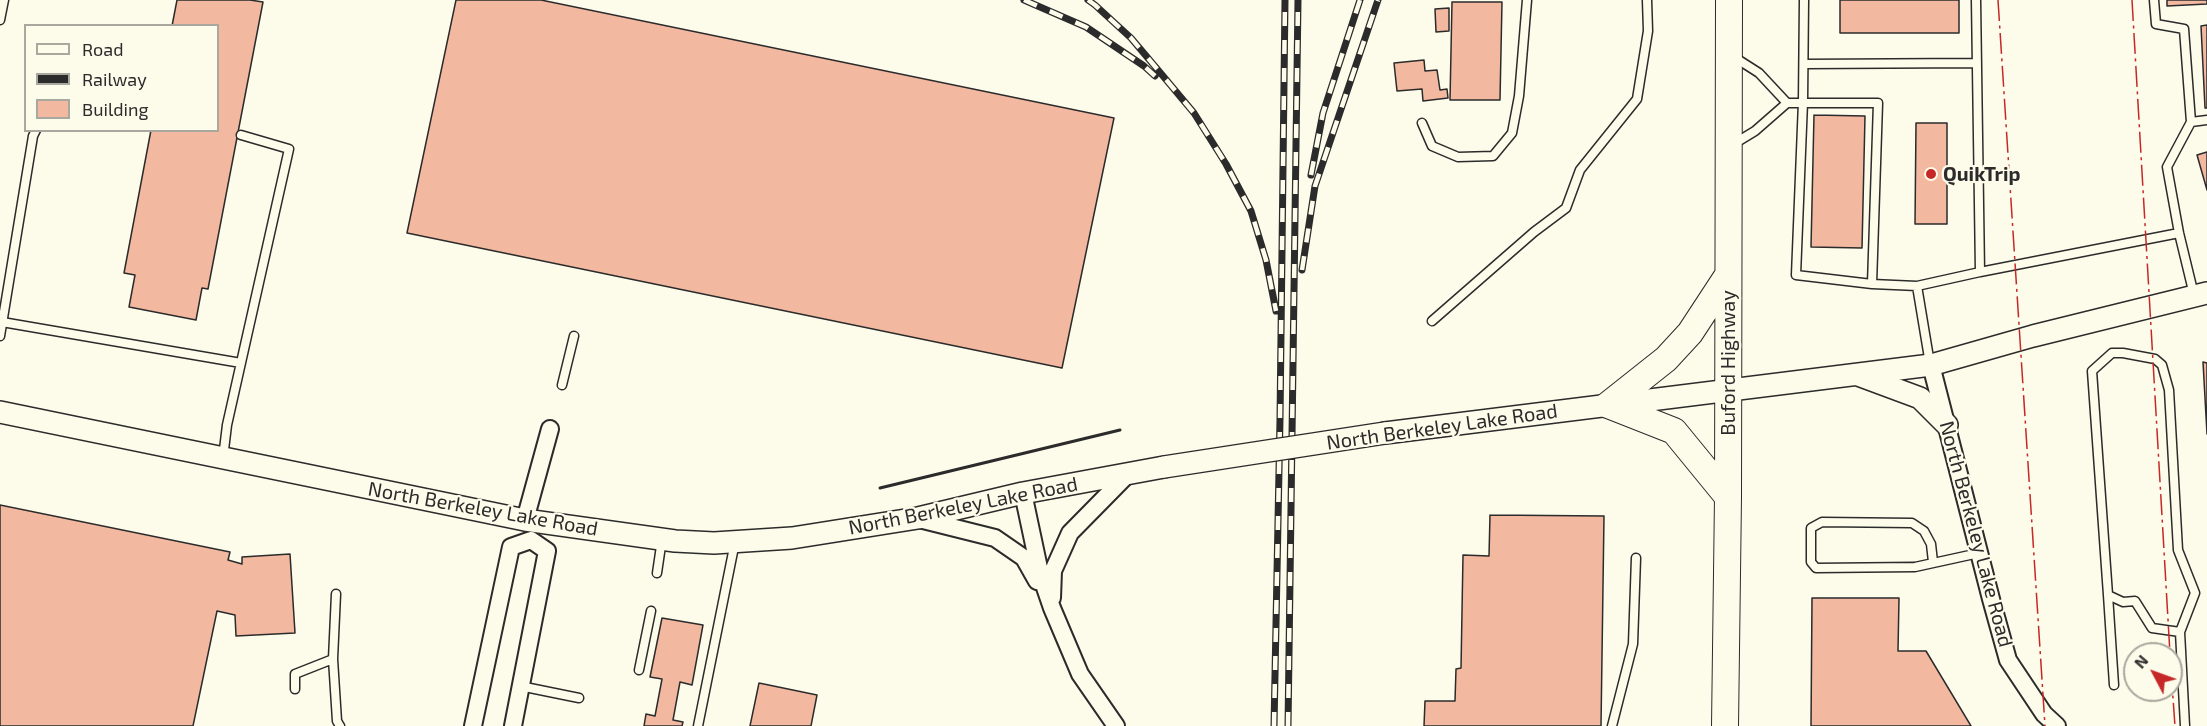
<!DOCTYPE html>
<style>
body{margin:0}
#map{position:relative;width:2207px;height:726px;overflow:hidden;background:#fdfbea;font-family:"Exo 2",sans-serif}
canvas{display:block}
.legend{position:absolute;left:24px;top:24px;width:195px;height:108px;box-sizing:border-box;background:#fdfbea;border:2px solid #a9a89e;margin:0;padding:8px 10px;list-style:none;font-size:18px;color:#2b2b2b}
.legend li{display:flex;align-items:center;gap:12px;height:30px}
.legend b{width:30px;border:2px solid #a9a89e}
.north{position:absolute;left:2123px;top:642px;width:60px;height:60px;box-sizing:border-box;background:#fdfbea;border:2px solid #a9a89e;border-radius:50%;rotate:311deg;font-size:16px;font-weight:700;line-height:24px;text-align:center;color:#2b2b2b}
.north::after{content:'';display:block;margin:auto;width:21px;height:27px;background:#c62828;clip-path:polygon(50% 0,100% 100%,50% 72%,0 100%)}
</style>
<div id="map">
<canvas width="2207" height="726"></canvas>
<ul class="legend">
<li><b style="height:8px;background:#fdfbea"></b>Road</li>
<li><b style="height:8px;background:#2b2b2b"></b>Railway</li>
<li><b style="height:16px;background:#f2b8a0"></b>Building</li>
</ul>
<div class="north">N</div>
</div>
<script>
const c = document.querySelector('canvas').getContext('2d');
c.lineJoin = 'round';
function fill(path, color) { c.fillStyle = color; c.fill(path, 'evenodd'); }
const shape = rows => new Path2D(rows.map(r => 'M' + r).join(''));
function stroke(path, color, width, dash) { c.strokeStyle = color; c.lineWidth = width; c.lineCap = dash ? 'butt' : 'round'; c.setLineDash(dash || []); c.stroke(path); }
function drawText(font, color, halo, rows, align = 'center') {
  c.font = font + ' "Exo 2",sans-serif'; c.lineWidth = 4.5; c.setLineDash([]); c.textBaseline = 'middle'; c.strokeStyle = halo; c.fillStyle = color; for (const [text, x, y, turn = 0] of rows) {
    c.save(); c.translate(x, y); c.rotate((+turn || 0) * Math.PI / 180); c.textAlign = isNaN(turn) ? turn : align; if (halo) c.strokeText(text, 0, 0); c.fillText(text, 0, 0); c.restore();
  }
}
const building = shape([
 [177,0,250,0,263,2,208,289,202,288,196,320,129,307,135,275,124,273,151,130,218,130,218,26,172,26,177,0],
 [456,0,541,0,1114,118,1062,368,407,233,456,0],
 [1840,0,1959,0,1959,33,1840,33,1840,0],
 [2167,0,2207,0,2207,4,2167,6,2167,0],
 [1452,2,1502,2,1500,100,1450,100,1452,2],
 [1449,8,1449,31,1436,32,1435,9,1449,8],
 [2207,25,2207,108,2205,108,2201,26,2207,25],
 [1424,60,1425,71,1437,70,1440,90,1447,89,1448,98,1423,101,1422,89,1397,91,1394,63,1424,60],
 [1814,115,1865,116,1862,248,1811,247,1814,115],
 [1916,123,1947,123,1947,224,1915,224,1916,123],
 [2207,152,2207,190,2197,155,2207,152],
 [2203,362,2207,363,2207,434,2203,362],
 [0,505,230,552,228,560,242,564,242,557,290,554,295,633,236,636,235,615,217,611,193,726,0,726,0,505],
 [1490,515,1604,516,1601,726,1424,726,1425,701,1455,701,1456,669,1461,668,1463,555,1489,556,1490,515],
 [1812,598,1899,598,1898,651,1926,651,1971,726,1811,726,1812,598],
 [662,618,703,625,692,685,680,682,673,720,683,722,682,726,644,726,646,714,655,716,662,679,650,677,662,618],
 [759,683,817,695,811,726,750,726,759,683]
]);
fill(building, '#f2b8a0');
stroke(building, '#2b2b2b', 1.5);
const service = shape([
 [1804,0,1803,102,1796,275,1872,284,1917,286,1980,272,1976,0],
 [2154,0,2156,24,2184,29,2191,122,2167,167,2179,233,2194,295],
 [0,20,4,0],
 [1734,57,1759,73,1787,103],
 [1804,64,1976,63],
 [2191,122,2207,120],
 [1422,123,1432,146,1458,157,1493,156,1512,133,1519,96,1527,0],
 [1732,145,1755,131,1787,103,1878,103,1872,284],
 [1980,272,2179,233],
 [1917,286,1930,364],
 [1432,321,1534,232,1566,208,1580,170,1637,99,1648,31,1647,0],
 [2,322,241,363],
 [0,336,33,136,36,130],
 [562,385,574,336],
 [223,458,227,425,289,149,241,135],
 [1933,562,1931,544,1924,531,1912,523,1822,522,1811,528,1811,562,1816,568,1915,567,1979,553],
 [657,573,662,539],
 [336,594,333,659,337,721,340,726],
 [2108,595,2114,685],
 [2180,632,2152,628,2135,601,2123,602,2108,595,2092,371,2112,353,2123,353,2155,359,2162,365,2169,390,2178,550,2195,593,2180,632,2185,726],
 [639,670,651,611],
 [520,686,579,698],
 [295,689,295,674,333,659],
 [698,726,735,542],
 [1612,726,1633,644,1636,558]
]);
const minor = shape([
 [1931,365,1991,599,2008,660,2044,714,2057,726],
 [1023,493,1040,573,1052,608,1080,674,1116,726],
 [919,519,995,538,1024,558,1037,581],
 [525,520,550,429],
 [1052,598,1053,571,1070,533,1130,472],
 [473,726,511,547,531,540],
 [513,726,547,551,531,540]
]);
const tertiary = shape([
 [1858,375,1920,398,1947,425],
 [0,412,525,520,675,541,714,543,792,538,918,518,1023,493,1164,467],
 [1385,433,1931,365,2033,336,2207,293]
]);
const primary = shape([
 [1608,405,1666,359,1690,333,1728,275],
 [1608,405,1674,431,1728,497],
 [1725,726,1728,497,1729,0]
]);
stroke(service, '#2b2b2b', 11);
stroke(minor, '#2b2b2b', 20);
stroke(tertiary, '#2b2b2b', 24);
stroke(primary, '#2b2b2b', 28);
stroke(service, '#fdfbea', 8);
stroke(minor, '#fdfbea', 16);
stroke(tertiary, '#fdfbea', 21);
stroke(primary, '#fdfbea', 26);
const rail = shape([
 [1024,0,1086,27,1144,66,1155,76],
 [1088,0,1095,5,1131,38,1158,70,1194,113,1226,164,1251,211,1266,260,1276,311],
 [1311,175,1323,113,1360,0],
 [1302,270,1315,186,1378,0],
 [1274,726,1280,419,1285,0],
 [1288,726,1298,0]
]);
stroke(rail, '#2b2b2b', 7);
stroke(rail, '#fdfbea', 4.5, [14]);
const tertiaryBridge = shape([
 [1164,467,1385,433]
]);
stroke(tertiaryBridge, '#2b2b2b', 24, []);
stroke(tertiaryBridge, '#fdfbea', 21);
stroke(shape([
 [880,488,1120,430]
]), '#2b2b2b', 3);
stroke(shape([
 [1998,0,2045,726],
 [2132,0,2170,654],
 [2171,670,2175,726]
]), '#c62828', 1.5, [21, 4.5, 3, 4.5]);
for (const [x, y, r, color] of [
 [1931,174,6,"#c62828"]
]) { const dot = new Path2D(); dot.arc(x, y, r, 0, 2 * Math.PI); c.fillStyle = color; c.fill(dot); stroke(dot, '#fdfbea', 2); }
drawText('bold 20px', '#2b2b2b', '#fdfbea', [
 ["QuikTrip",1943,174]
], 'left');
drawText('20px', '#2b2b2b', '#fdfbea', [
 ["Buford Highway",1728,363,-90],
 ["North Berkeley Lake Road",1442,427,-8],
 ["North Berkeley Lake Road",963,506,-11],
 ["North Berkeley Lake Road",483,509,10],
 ["North Berkeley Lake Road",1976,534,75]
]);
</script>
